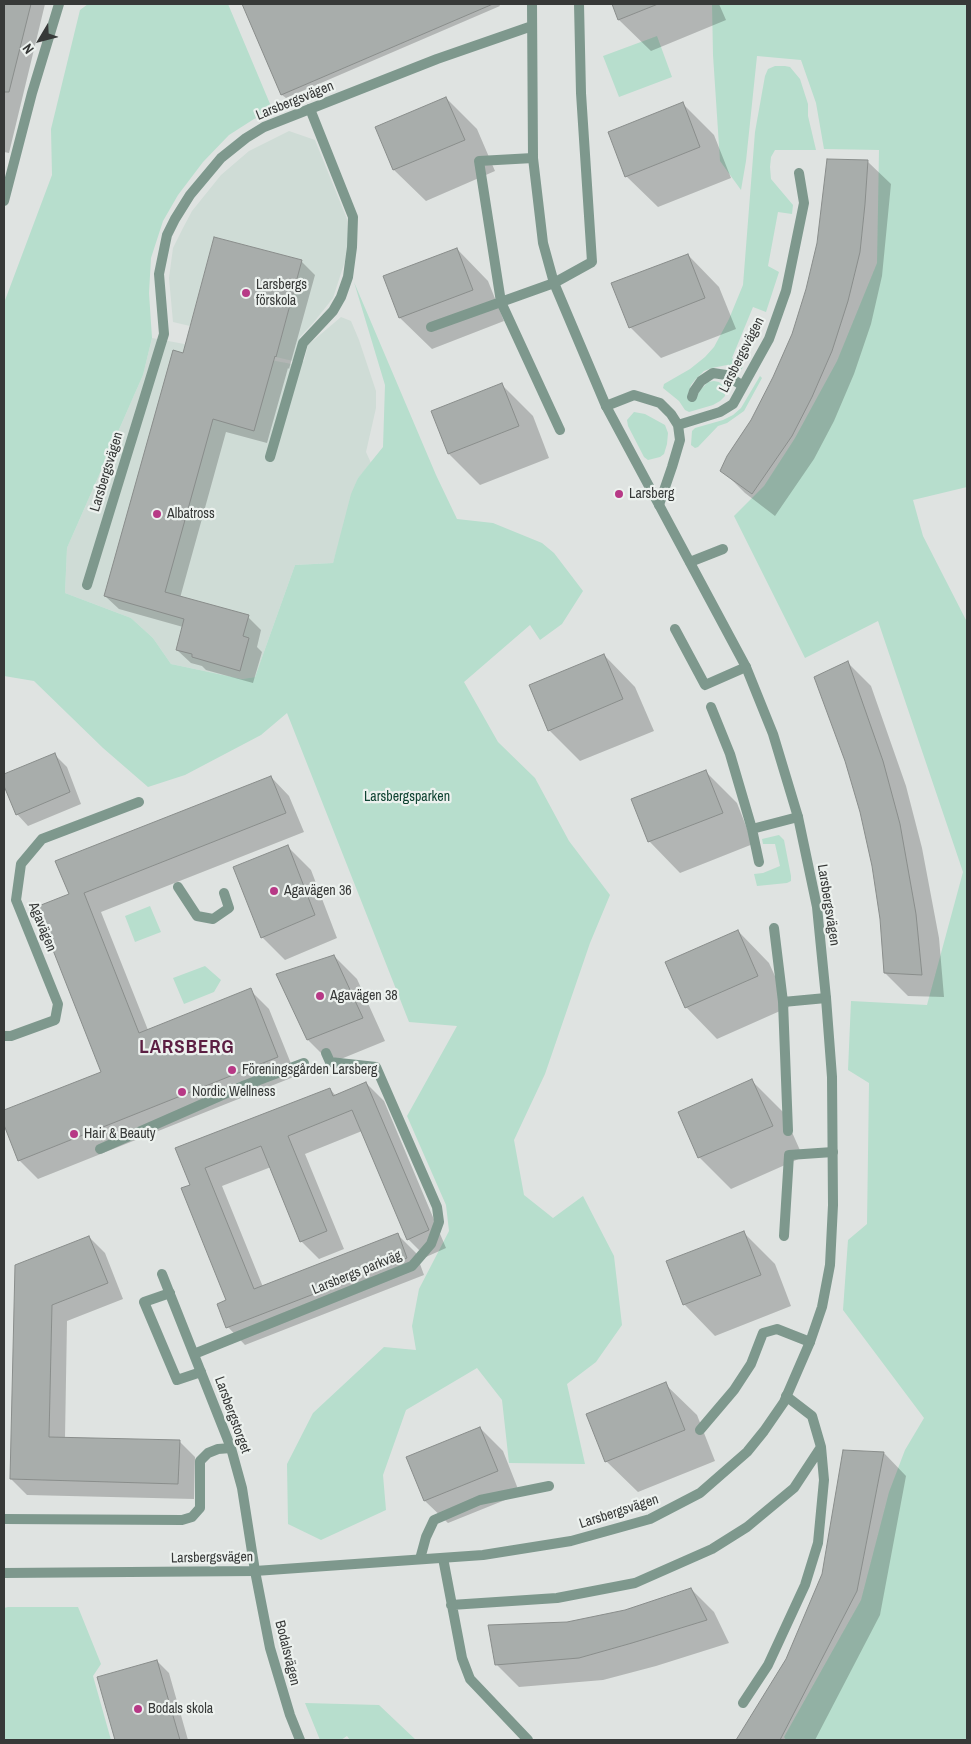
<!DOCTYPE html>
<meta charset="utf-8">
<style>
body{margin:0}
#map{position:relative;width:971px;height:1744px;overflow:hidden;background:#dfe3e1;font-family:"Archivo Narrow",sans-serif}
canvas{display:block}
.frame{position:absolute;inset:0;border:5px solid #373938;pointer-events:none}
.north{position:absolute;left:15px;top:15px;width:50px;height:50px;-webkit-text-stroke:4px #ecf1ee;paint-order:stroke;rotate:233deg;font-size:14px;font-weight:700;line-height:20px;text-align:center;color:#373938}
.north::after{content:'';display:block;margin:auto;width:18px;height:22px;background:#373938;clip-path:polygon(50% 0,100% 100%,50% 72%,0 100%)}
</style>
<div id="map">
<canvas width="971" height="1744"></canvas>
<div class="frame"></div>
<div class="north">N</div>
</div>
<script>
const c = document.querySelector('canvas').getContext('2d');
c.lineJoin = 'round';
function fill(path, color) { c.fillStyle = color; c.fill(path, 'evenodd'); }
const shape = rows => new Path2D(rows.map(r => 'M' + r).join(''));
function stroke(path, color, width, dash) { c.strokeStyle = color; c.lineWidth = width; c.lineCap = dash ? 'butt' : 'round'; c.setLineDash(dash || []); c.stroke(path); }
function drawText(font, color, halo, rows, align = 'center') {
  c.font = font + ' "Archivo Narrow",sans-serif'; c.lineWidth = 4.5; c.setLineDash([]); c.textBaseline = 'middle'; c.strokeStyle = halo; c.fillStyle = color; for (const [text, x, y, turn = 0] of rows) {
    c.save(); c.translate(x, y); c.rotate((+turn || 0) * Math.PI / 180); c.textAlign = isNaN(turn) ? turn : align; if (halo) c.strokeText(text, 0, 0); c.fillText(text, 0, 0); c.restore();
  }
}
fill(shape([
 [289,131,315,140,347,219,348,239,345,261,333,298,314,322,300,337,293,361,276,357,302,260,214,237,190,326,173,322,169,278,173,248,183,228,192,211,221,175,249,151],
 [341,317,351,321,359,340,376,391,376,408,366,452,371,463,358,478,333,563,295,565,255,677,242,679,171,664,153,638,131,618,65,593,67,548,143,375,152,338,292,364,304,361,308,345]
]), '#cfdcd6');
fill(shape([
 [88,4,228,4,273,111,254,119,229,135,203,162,178,195,163,221,151,258,149,293,152,338,143,375,67,548,65,593,131,618,153,638,171,664,242,679,255,677,295,565,333,563,351,494,358,478,383,447,385,385,354,282,436,475,457,519,493,523,542,543,554,553,583,591,562,624,540,640,530,625,464,682,498,742,535,778,569,841,610,895,590,943,545,1074,514,1140,524,1195,553,1218,583,1196,614,1256,622,1325,596,1362,567,1384,585,1464,509,1463,502,1400,477,1368,406,1410,383,1475,386,1510,321,1540,288,1524,287,1464,313,1413,384,1347,416,1350,412,1326,419,1289,449,1231,446,1205,407,1116,457,1026,409,1022,287,713,261,735,185,775,148,787,103,748,34,681,4,676,4,303,52,175,51,129,80,10],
 [712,4,967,4,967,487,913,500,923,536,967,622,967,1740,786,1740,784,1737,861,1600,889,1492,905,1450,924,1418,843,1310,848,1240,867,1224,869,1083,848,1070,851,1001,927,1005,963,872,878,621,805,658,734,516,764,486,795,438,837,361,877,263,879,150,824,149,816,103,801,60,757,56,746,161,741,190,720,161,713,55],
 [657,36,672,77,619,97,603,56],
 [775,66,785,66,790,67,800,79,808,104,808,116,816,150,775,150,771,157,770,167,771,179,793,205,792,214,778,212,768,266,779,272,766,312,753,307,732,358,741,364,743,366,742,369,739,370,727,365,712,368,704,371,695,380,691,385,688,394,697,396,700,390,708,382,714,381,719,382,724,387,725,396,720,401,713,405,689,412,685,410,679,401,663,388,664,384,690,369,705,357,714,347,729,319,743,285,755,132,765,76,768,69],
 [760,376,762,378,744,411,727,423,718,426,698,447,695,448,691,445,692,431,695,428,723,420,733,415,741,408],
 [634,412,645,414,665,425,668,433,667,444,664,454,660,457,648,460,644,457,628,426,627,420],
 [779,835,784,840,791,876,791,881,787,883,757,886,754,874,763,873,780,866,775,844,763,844,762,839],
 [150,906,161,932,135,942,125,916],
 [205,966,221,980,214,992,184,1004,173,978],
 [8,1607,78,1607,101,1664,93,1676,111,1740,4,1740,4,1608],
 [305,1703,379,1705,416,1740,350,1740,347,1736,341,1740,320,1740]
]), '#b7decd');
fill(shape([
 [4,4,45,4,9,153,4,152],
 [250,4,499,4,500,6,286,98,282,95,244,6],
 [613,4,719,4,726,20,651,51,619,20],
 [446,98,477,129,495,171,426,201,394,170,376,128],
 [683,104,714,135,731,178,658,207,626,176],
 [868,162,891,184,882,276,871,324,854,374,834,421,814,459,775,516,745,493,722,470,752,421,774,378,793,334,807,289],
 [457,249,488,281,504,321,432,349,400,318,385,277],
 [688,255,719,287,736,329,661,358,630,327],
 [302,262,315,275,289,369,288,368,267,443,226,432,180,598,248,617,261,630,257,647,262,652,253,683,206,670,202,666,191,663,177,650,183,627,119,609,105,596,184,354],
 [501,384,533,416,549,458,480,485,449,454,432,412],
 [604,655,635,687,654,731,580,761,549,730],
 [848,663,871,686,906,786,922,848,939,938,944,997,908,996,885,973,881,919],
 [55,755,67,767,81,804,28,826,17,814,4,783,4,776],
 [706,772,737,803,753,844,680,873,649,841],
 [271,777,289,796,304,832,101,912,148,1030,250,990,269,1009,296,1076,38,1179,19,1160,4,1121,4,1112,103,1072,70,895],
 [288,847,311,870,337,938,285,960,262,937],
 [738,931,769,963,789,1007,717,1039,686,1007],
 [334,956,357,979,385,1041,331,1063,308,1040],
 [752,1081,783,1112,803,1157,731,1189,699,1157,680,1112],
 [366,1083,384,1101,446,1248,426,1257,408,1239,362,1131,305,1154,344,1249,319,1259,301,1241,271,1167,222,1186,263,1287,398,1235,416,1253,424,1275,245,1345,228,1327,227,1301,191,1186,177,1149,330,1089,336,1096],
 [743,1232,775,1264,791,1306,715,1336,684,1304],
 [89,1237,105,1253,123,1299,67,1321,65,1438,179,1441,195,1457,194,1499,27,1495,11,1479,16,1266],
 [665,1384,697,1415,715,1461,638,1492,606,1461],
 [480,1428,503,1451,520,1494,448,1523,425,1501,407,1457],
 [884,1453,906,1476,880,1615,815,1740,740,1740,738,1739,788,1660],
 [691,1589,714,1612,729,1643,656,1666,603,1680,519,1687,496,1664,567,1623,626,1611],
 [157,1661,169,1673,188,1740,116,1740,98,1678]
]), '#0003');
const building = shape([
 [4,4,31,4,9,92,4,92,4,4],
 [242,4,493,4,281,95,242,4],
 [612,4,658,4,618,20,612,4],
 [446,97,465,140,393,170,375,127,446,97],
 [683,102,700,147,625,177,608,132,683,102],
 [827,159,868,160,865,204,860,252,848,301,832,351,812,397,792,436,752,494,720,471,727,456,751,420,773,377,792,334,806,289,817,243,827,159],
 [214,237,302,260,276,357,275,356,254,431,213,419,165,592,249,615,243,636,249,638,240,671,192,657,192,654,176,650,184,619,104,596,173,350,183,353,214,237],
 [457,248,473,290,399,318,383,276,457,248],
 [688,254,705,298,629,328,611,283,688,254],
 [502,383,519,426,448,454,431,411,502,383],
 [604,654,623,699,548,731,529,685,604,654],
 [848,661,883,761,900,824,916,914,922,975,884,973,880,919,872,866,860,812,845,761,814,677,848,661],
 [55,753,70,792,16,815,4,786,4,774,55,753],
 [706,770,723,813,648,842,631,799,706,770],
 [271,776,286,813,84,893,139,1033,251,988,278,1057,18,1161,4,1125,4,1110,101,1072,36,907,69,894,55,861,271,776],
 [288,845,315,915,261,938,233,867,288,845],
 [738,930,758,976,685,1008,665,962,738,930],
 [334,955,363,1018,307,1040,276,974,334,955],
 [752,1079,773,1126,698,1158,678,1112,752,1079],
 [366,1082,429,1230,407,1240,352,1110,288,1136,327,1231,300,1242,261,1146,205,1168,254,1289,398,1233,407,1258,226,1328,217,1304,226,1300,181,1188,190,1185,175,1148,330,1088,333,1096,366,1082],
 [744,1231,761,1275,683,1305,666,1261,744,1231],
 [89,1236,108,1283,52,1305,49,1437,180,1440,178,1484,10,1479,15,1265,89,1236],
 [666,1382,685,1430,605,1462,586,1414,666,1382],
 [480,1427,498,1471,424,1501,406,1457,480,1427],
 [843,1450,884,1452,857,1591,780,1740,736,1740,786,1659,822,1574,843,1450],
 [691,1588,707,1620,632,1643,579,1658,495,1665,488,1625,567,1622,625,1610,691,1588],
 [157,1660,180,1740,115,1740,97,1677,157,1660]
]);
fill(building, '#a8adab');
stroke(building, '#898d8b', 1);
stroke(shape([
 [533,158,479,161,501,302,560,430],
 [431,327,554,283,592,262,581,93,579,4],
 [692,397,694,391,701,381,713,373,726,375,743,386],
 [606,406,634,395,660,403,671,414,678,425,680,440,672,467,659,505],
 [678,425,720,412,733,404,769,339,786,291,804,203,799,173],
 [270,457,303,343,333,311,341,297,348,277,352,247,353,217,310,109],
 [690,562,723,549],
 [675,629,705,685,746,667],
 [711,707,730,754,752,829,759,862],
 [752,829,798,817],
 [178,887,197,916,213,919,229,908,224,893],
 [774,928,783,1002,788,1131],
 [783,1002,826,998],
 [4,1036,11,1036,55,1020,58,1004,16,900,21,864,42,839,139,802],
 [784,1236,789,1155,833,1152],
 [170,1293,144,1302,177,1380,201,1372],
 [700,1430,734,1390,751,1364,763,1333,777,1329,810,1342],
 [4,1519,182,1520,192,1517,200,1508,200,1461,208,1453,218,1449,231,1448],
 [443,1558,462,1658,470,1679,528,1740],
 [420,1559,426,1537,434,1520,480,1500,549,1486],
 [451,1605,557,1598,635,1583,712,1549,747,1527,794,1488,821,1447,812,1416,786,1396],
 [743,1703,768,1665,805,1585,818,1543,824,1480,821,1447]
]), '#7e988d', 10);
stroke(shape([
 [100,1149,243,1086,304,1063]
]), '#7e988d', 10);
stroke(shape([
 [532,4,533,158,543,243,554,283,606,406],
 [87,585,164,334,159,274,167,235,175,219,190,195,221,158,246,138,264,127,437,59,532,26],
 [162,1274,231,1448,242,1488,255,1571,270,1648,290,1715,300,1740],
 [194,1354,412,1266,431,1244,439,1222,437,1207,376,1067,330,1062,326,1053]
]), '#7e988d', 10);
stroke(shape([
 [4,201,32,93,59,4],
 [4,1573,255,1571,483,1555,571,1541,650,1519,700,1493,747,1452,764,1431,784,1402,810,1342,822,1307,830,1265,833,1205,832,1077,826,998,817,907,798,817,773,734,746,667,606,406]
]), '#7e988d', 10);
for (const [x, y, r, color] of [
 [246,293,5,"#b73986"],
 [619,494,5,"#b73986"],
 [157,514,5,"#b73986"],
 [274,891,5,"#b73986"],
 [320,996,5,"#b73986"],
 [232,1070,5,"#b73986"],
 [182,1092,5,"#b73986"],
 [74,1134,5,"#b73986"],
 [138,1709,5,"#b73986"]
]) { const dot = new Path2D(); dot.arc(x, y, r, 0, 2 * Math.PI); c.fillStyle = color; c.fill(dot); stroke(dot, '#ecf1ee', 2); }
drawText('14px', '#373938', '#ecf1ee', [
 ["Larsbergsvägen",295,101,-22],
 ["Larsbergsvägen",742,355,-63],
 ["Larsbergsvägen",107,472,-73],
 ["Larsbergsvägen",828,905,81],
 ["Agavägen",42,927,68],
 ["Larsbergs parkväg",357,1273,-22],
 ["Larsbergstorget",232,1415,70],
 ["Larsbergsvägen",619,1512,-18],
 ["Larsbergsvägen",212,1558,-1],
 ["Bodalsvägen",287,1653,76]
]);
drawText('14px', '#373938', '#ecf1ee', [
 ["Larsbergs",256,285],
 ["förskola",256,301],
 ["Larsberg",629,494],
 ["Albatross",167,514],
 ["Agavägen 36",284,891],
 ["Agavägen 38",330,996],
 ["Föreningsgården Larsberg",242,1070],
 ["Nordic Wellness",192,1092],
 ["Hair & Beauty",84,1134],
 ["Bodals skola",148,1709]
], 'left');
drawText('14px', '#0f4332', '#ecf1ee', [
 ["Larsbergsparken",407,797]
]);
c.letterSpacing = '1px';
drawText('bold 19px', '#5c1f43', '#ecf1ee', [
 ["LARSBERG",187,1048]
]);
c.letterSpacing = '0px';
</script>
